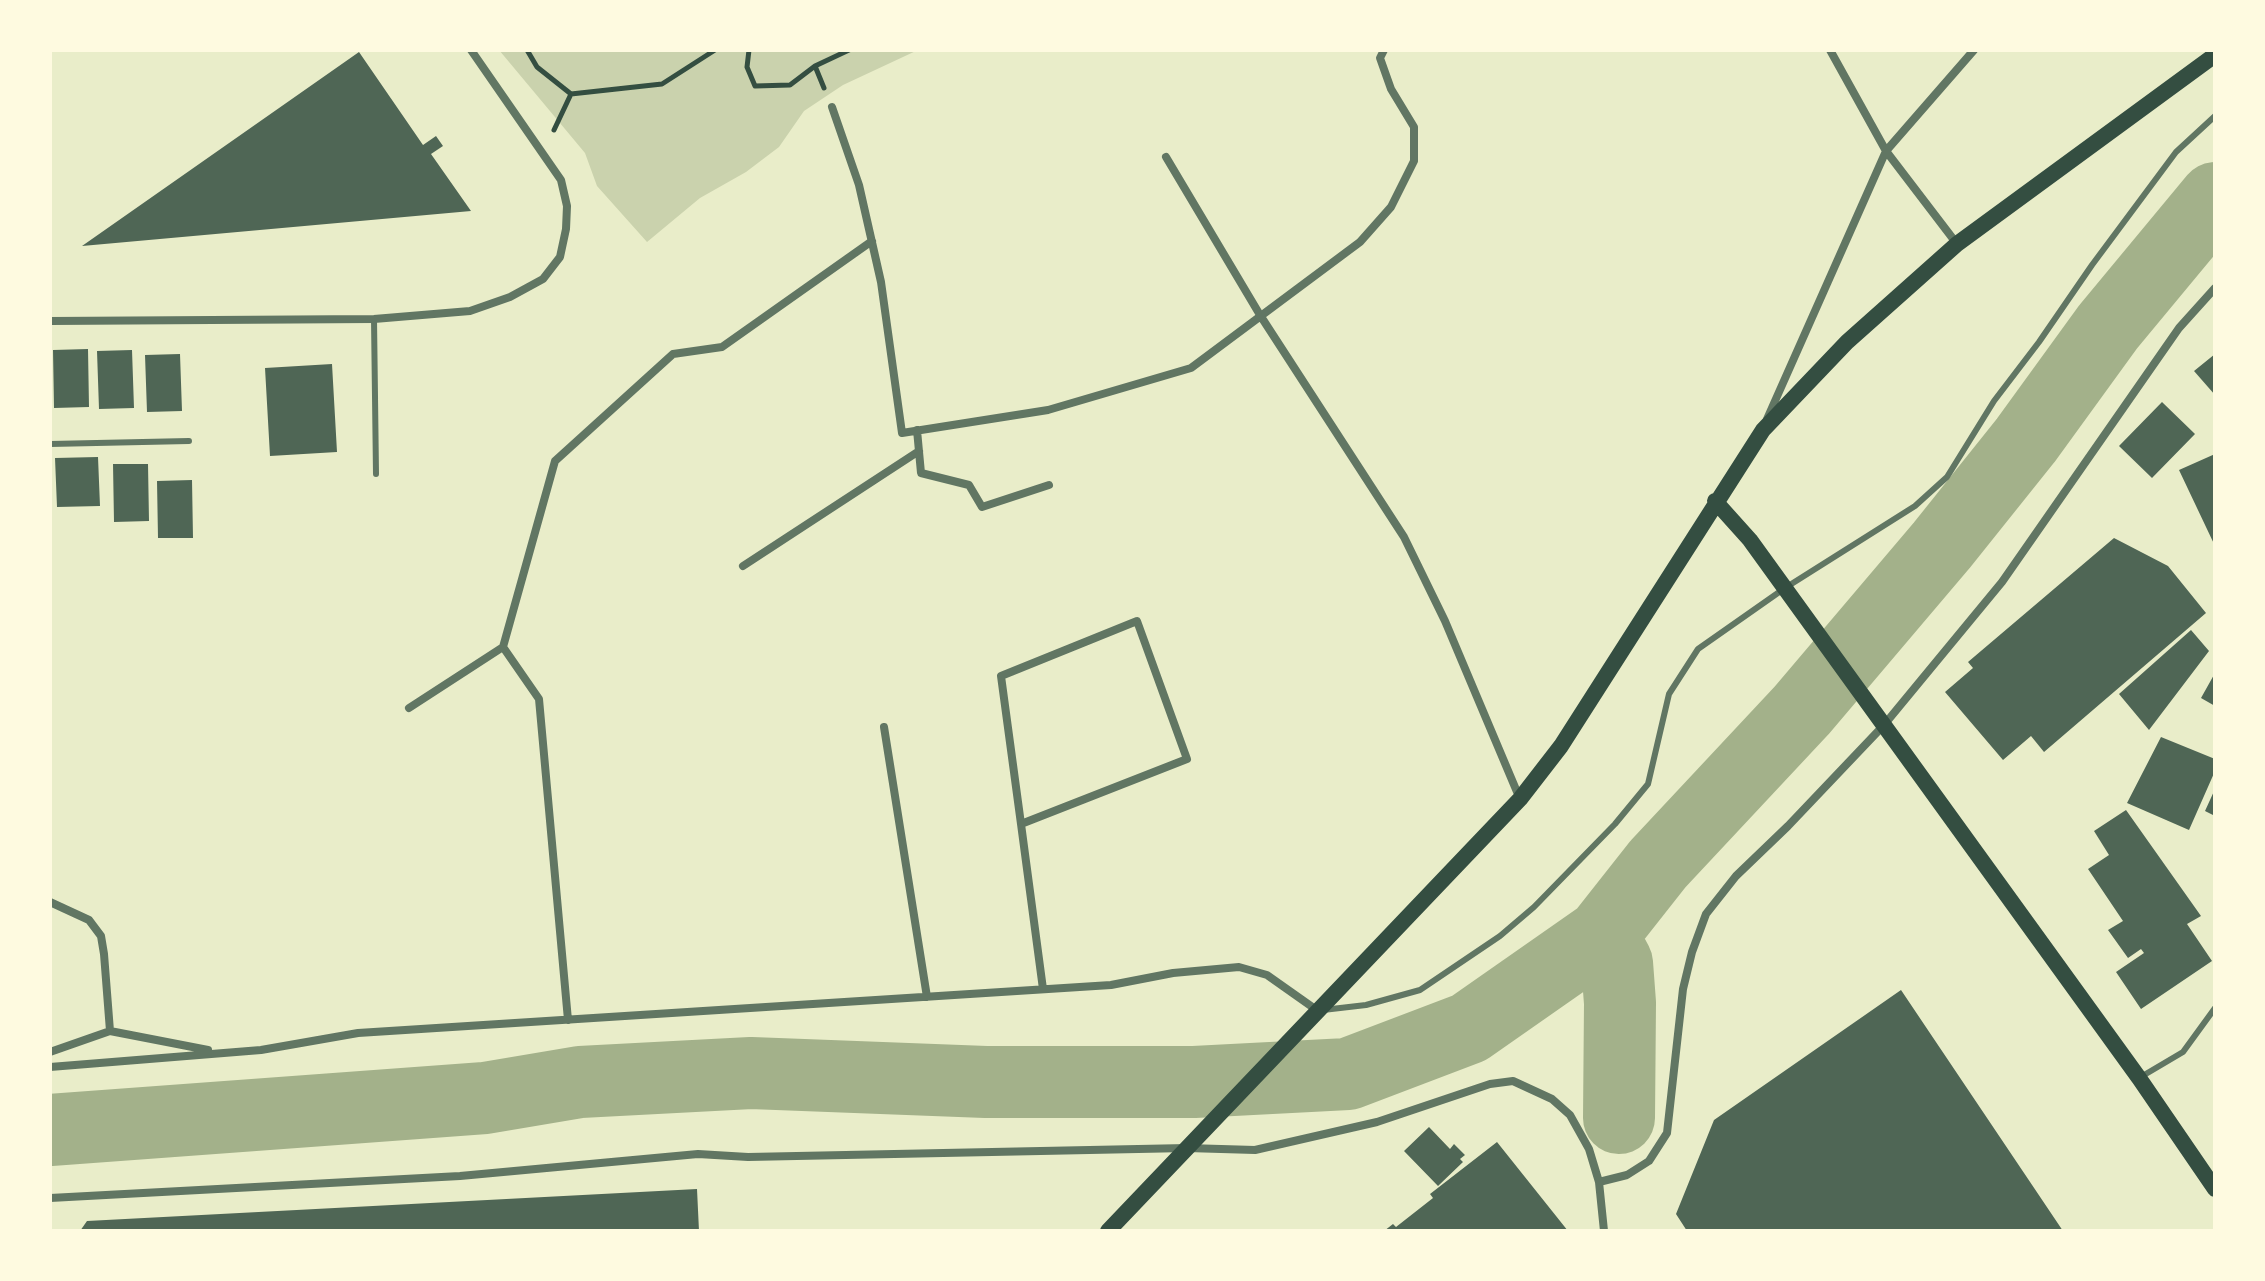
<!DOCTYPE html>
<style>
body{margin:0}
#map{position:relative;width:2265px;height:1281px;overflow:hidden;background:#e9edc9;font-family:Jost,sans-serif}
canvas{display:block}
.frame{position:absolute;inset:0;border:52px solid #fefae0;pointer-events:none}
</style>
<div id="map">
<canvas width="2265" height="1281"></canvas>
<div class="frame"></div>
</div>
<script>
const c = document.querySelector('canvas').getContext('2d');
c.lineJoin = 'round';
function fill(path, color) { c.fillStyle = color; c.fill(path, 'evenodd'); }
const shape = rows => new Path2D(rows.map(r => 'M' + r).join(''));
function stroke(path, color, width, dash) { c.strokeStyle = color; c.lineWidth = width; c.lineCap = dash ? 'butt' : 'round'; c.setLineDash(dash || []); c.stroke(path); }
fill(shape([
 [499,50,918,50,843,85,804,111,779,147,746,172,700,198,647,242,597,186,585,153]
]), '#cad2ad');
stroke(shape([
 [1602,935,1617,963,1620,1003,1619,1118],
 [50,1130,485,1098,580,1082,751,1073,986,1082,1194,1082,1348,1074,1469,1028,1602,935,1658,864,1802,710,1942,545,2026,440,2108,327,2215,198]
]), '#a3b18a', 72);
fill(shape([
 [359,52,423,145,436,136,443,146,431,154,471,211,82,246],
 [88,349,89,407,54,408,53,350],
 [132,350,134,408,99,409,97,351],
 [180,354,182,411,147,412,145,355],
 [2215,354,2215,395,2194,371],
 [332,364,337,452,270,456,265,368],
 [2162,402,2195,434,2152,478,2119,446],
 [2215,454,2215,546,2179,470],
 [98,457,100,506,57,507,55,458],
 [113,464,148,464,149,521,114,522],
 [192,480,193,538,158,538,157,481],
 [2114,538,2168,566,2206,613,2044,752,2031,736,2003,760,1945,692,1973,668,1968,662],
 [2191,630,2209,651,2149,730,2119,694],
 [2215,673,2215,706,2201,698],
 [2161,737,2215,759,2215,771,2189,830,2127,803],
 [2215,789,2215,816,2205,811],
 [2126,810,2201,916,2187,924,2212,961,2141,1009,2116,972,2144,953,2141,949,2128,958,2108,930,2123,921,2088,869,2109,855,2094,831],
 [1901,990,2063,1231,1687,1231,1676,1214,1714,1120],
 [1429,1127,1450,1149,1454,1144,1465,1155,1460,1159,1463,1162,1438,1186,1404,1151],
 [1497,1142,1568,1231,1384,1231,1393,1224,1396,1227,1433,1198,1430,1194],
 [697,1189,699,1231,80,1231,87,1221]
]), '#4f6655');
stroke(shape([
 [527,50,537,67,571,94,662,84,715,50],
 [749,50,747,67,755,86,790,85,815,66],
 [824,88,815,66,849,50],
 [554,130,571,94]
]), '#344e41', 5);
stroke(shape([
 [374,319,376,474],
 [50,444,189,441],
 [1323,1010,1366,1005,1420,990,1500,936,1534,907,1615,824,1648,784,1669,694,1698,649,1785,588,1915,506,1947,477,1994,401,2039,342,2092,265,2176,152,2215,116],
 [2139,1078,2183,1052,2215,1008]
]), '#617663', 6);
stroke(shape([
 [1830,50,1886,151,1957,244],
 [832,107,859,185,881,282,902,433,1048,410,1191,368,1360,242,1391,207,1414,161,1414,127,1391,89,1380,58,1384,50],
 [1166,157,1260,315,1404,537,1445,621,1520,799],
 [50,321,374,319,470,311,510,297,543,279,560,257,566,229,567,206,561,180,471,50],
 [1767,419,1886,151,1974,50],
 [917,430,921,473,969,485,982,507,1049,485],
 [743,566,919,451],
 [503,647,539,699,568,1020],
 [409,708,503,647,555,461,673,354,722,347,872,241],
 [884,727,927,997],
 [1021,824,1187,759,1137,621,1001,676,1021,824,1043,989],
 [50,902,89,920,101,936,104,954,110,1031],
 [50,1052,110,1031,208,1050],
 [50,1067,261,1050,358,1033,1111,985,1173,973,1239,967,1267,975,1318,1011],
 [50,1198,460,1176,698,1154,748,1157,1187,1148,1255,1150,1377,1122,1490,1084,1513,1081,1552,1099,1570,1115,1589,1149,1599,1182],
 [1604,1231,1599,1182,1627,1175,1649,1161,1667,1133,1683,989,1692,952,1706,914,1736,876,1788,826,1884,725,2002,582,2179,328,2215,288]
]), '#617663', 8);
stroke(shape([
 [1715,501,1750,540,2139,1078,2215,1189],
 [1108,1231,1520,799,1561,746,1763,430,1847,342,1957,244,2215,55]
]), '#344e41', 16);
</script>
